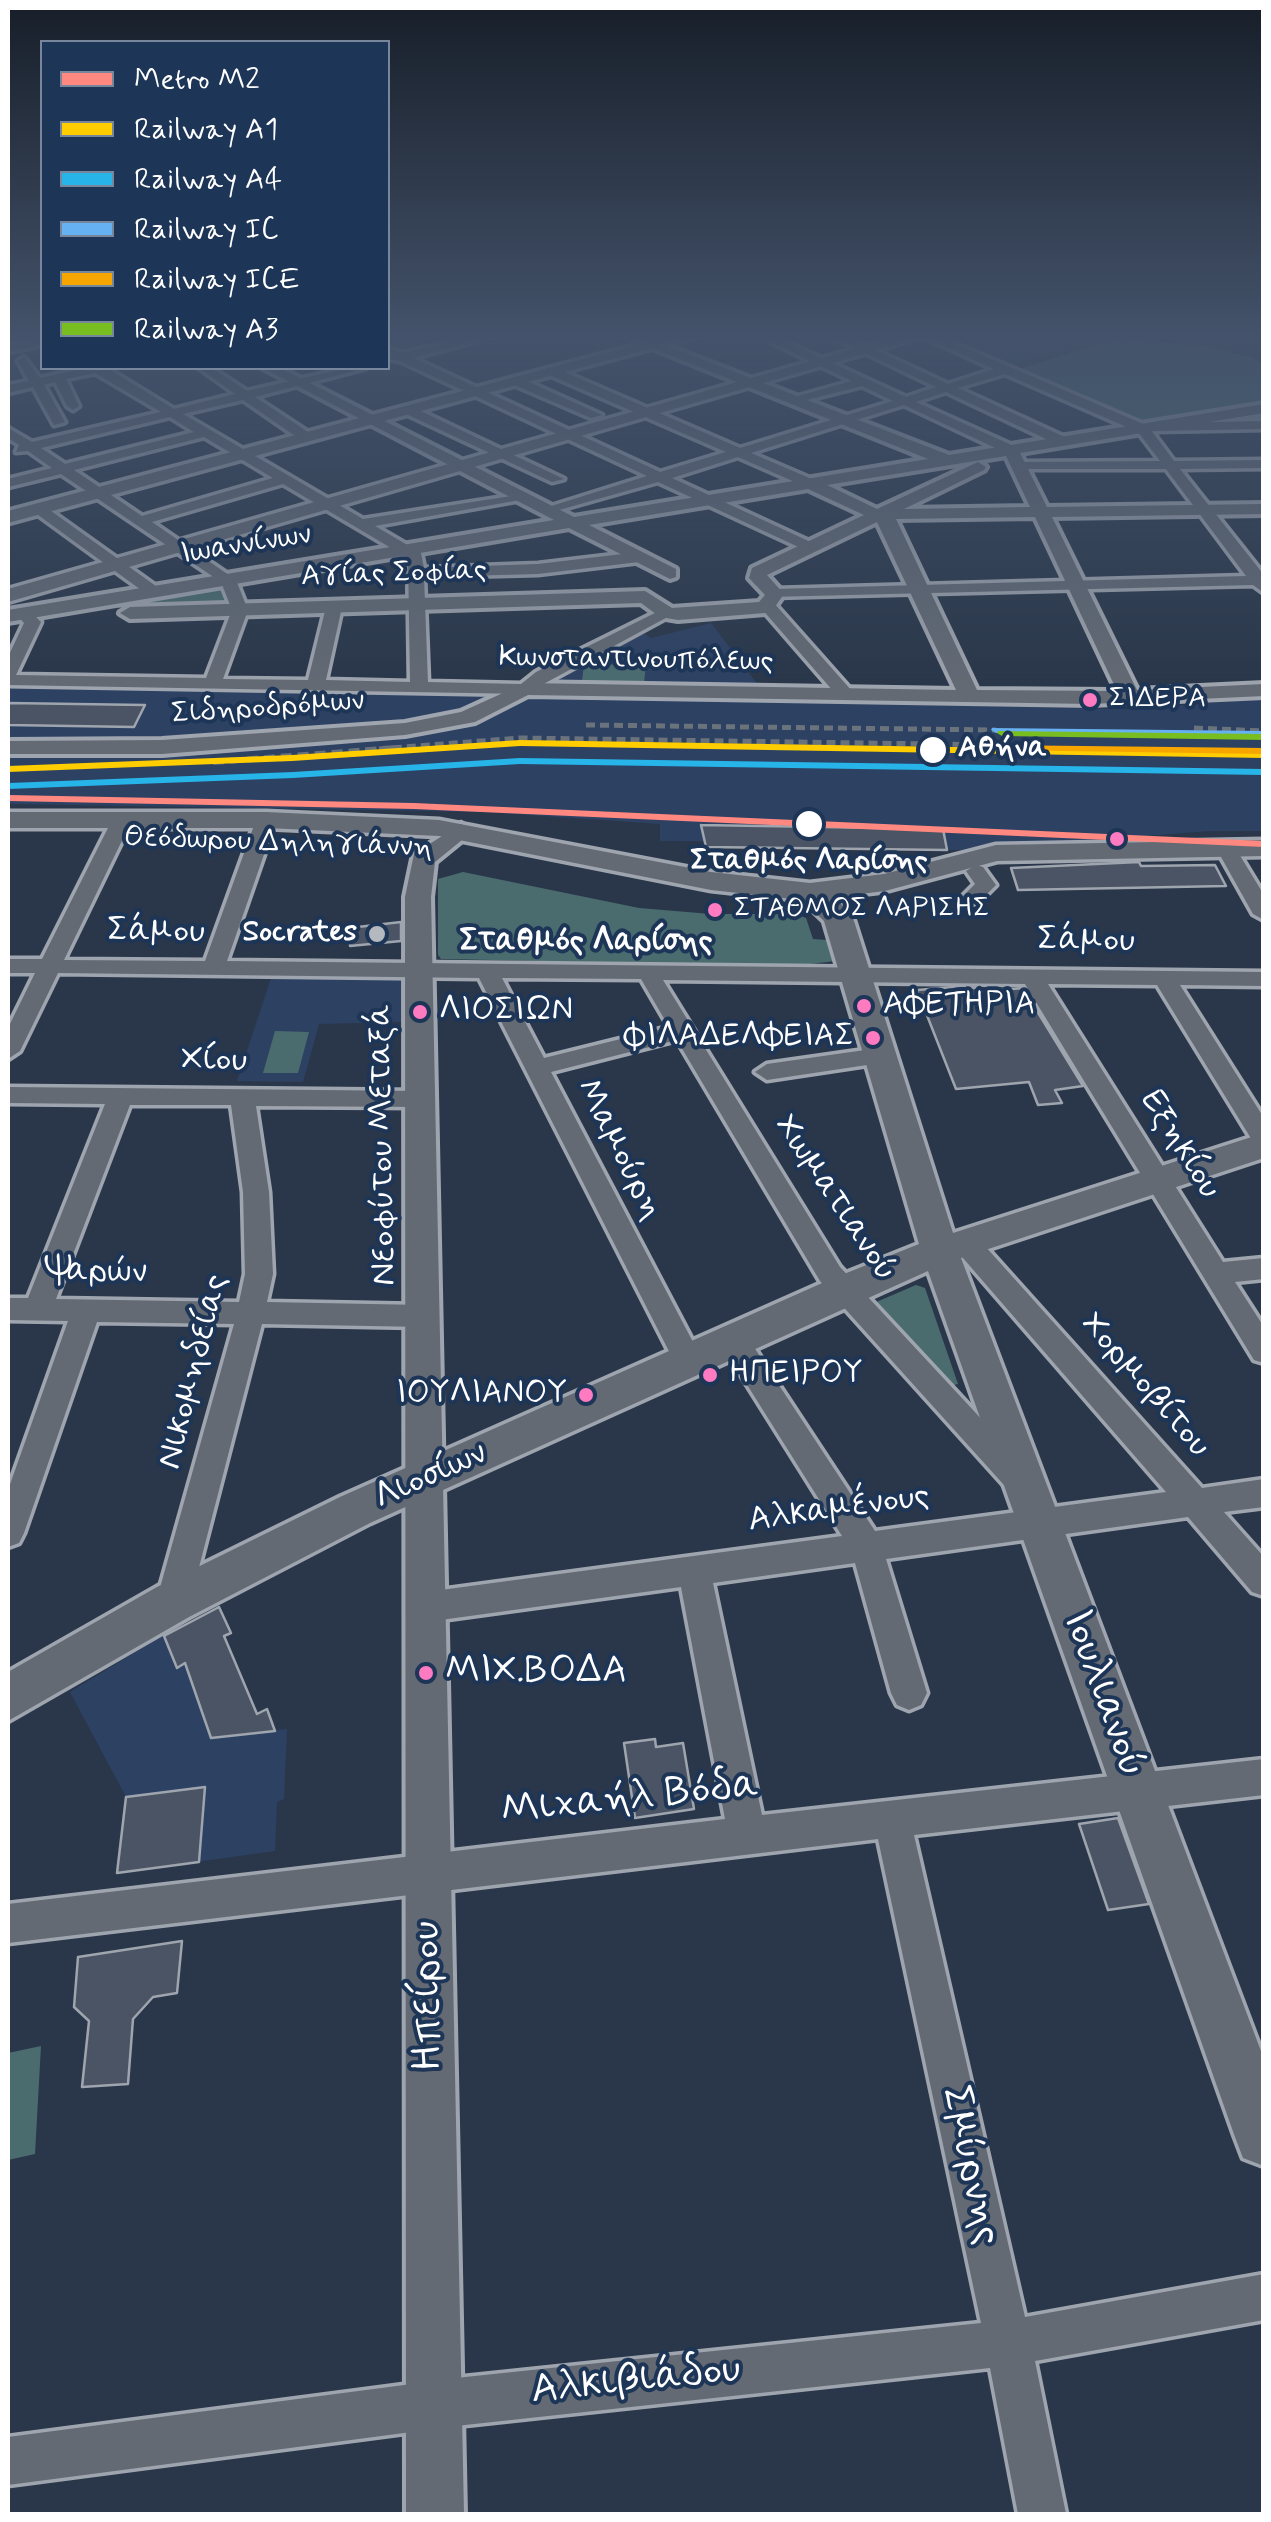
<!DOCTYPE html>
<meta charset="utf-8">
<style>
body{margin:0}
#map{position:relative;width:1271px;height:2522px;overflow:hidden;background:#2a374a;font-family:Mynerve,sans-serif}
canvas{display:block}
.frame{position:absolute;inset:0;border:10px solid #fff;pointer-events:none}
.legend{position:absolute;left:40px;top:40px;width:350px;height:330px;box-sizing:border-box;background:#1d3557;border:2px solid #77869a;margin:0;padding:12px 18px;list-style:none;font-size:30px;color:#fff}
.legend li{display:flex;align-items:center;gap:20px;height:50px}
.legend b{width:50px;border:2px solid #77869a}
</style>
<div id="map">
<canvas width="1271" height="2522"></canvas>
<div class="frame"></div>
<ul class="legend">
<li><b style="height:12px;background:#ff8880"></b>Metro Μ2</li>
<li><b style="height:12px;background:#ffcd00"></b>Railway A1</li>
<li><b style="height:12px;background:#26b4e9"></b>Railway A4</li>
<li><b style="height:12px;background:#66b1f2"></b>Railway IC</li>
<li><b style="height:12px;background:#f7a600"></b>Railway ICE</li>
<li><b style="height:12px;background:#78be20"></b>Railway A3</li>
</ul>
</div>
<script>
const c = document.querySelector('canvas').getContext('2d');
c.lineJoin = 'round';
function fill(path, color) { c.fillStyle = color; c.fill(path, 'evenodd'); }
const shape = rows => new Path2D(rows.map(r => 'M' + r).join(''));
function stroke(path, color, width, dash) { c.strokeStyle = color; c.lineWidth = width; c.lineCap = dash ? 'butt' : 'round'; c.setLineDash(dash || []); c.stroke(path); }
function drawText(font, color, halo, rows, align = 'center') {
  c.font = font + ' Mynerve,sans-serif'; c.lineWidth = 8; c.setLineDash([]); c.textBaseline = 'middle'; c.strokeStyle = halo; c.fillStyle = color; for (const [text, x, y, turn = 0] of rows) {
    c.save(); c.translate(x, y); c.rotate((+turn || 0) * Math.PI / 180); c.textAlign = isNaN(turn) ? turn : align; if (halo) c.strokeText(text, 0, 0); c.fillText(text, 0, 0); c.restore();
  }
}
fill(shape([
 [999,335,1017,335,1061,349,1006,368,976,356,983,353,964,344],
 [711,623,759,686,563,683,559,677,644,633,651,638],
 [8,686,1126,709,1263,699,1263,831,1210,831,964,850,706,847,704,841,660,841,660,824,485,812,8,804],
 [271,978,406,978,404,1022,319,1024,303,1082,237,1081],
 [219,1607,224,1637,256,1713,267,1709,275,1730,287,1729,284,1799,277,1802,275,1851,117,1873,126,1797,70,1692,163,1635]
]), '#2d4163');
fill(shape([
 [1118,338,1207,346,1253,358,1263,363,1263,406,1144,423,1013,371],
 [224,584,232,607,117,608,126,601],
 [584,664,646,665,644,683,582,681],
 [463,872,639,908,711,914,796,914,806,918,813,939,827,940,836,961,793,966,441,959,438,955,438,879],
 [275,1031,309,1032,298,1073,263,1073],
 [916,1285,925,1288,958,1384,950,1386,874,1303],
 [41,2046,35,2154,8,2160,8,2053]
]), '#4a6c6f');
const building = shape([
 [8,703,145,705,134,727,8,725,8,703],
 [701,825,943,829,947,850,706,847,701,825],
 [1139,862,1141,866,1215,865,1226,886,1018,890,1011,868,1139,862],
 [401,922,401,941,350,946,349,928,401,922],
 [954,987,976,988,978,992,1023,988,1083,1086,1055,1090,1062,1103,1038,1105,1029,1082,956,1089,917,990,954,987],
 [219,1607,231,1633,224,1636,257,1714,267,1709,275,1731,211,1738,185,1663,177,1668,164,1636,219,1607],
 [655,1739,656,1747,683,1743,694,1809,635,1818,624,1743,655,1739],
 [205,1787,199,1862,117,1873,126,1797,205,1787],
 [1118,1818,1149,1904,1108,1910,1079,1824,1118,1818],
 [182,1941,177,1993,153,1997,133,2019,128,2084,82,2087,89,2021,74,2007,78,1957,182,1941]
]);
fill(building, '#4b5464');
stroke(building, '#9fa5ae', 2.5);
const minor = shape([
 [478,335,499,335,413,358,660,472,726,452,547,374,547,368,555,368,740,448,893,401,862,386,791,404,791,398,852,381,756,335,771,335,906,397,936,387,828,335,843,335,948,384,994,369,919,335,935,335,1148,426,1174,461,1264,460,1264,468,1180,469,1264,575,1264,593,1253,585,769,597,767,594,775,589,1246,576,1166,469,1015,469,1015,463,1020,462,1160,461,1138,432,1005,374,958,388,1069,439,1069,445,1059,445,946,392,916,402,1016,447,1016,453,1006,453,904,405,751,453,814,480,814,486,804,486,738,457,672,478,815,544,815,550,805,550,658,482,545,514,545,508,647,476,400,361,388,359,388,348,403,353,478,335],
 [42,339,42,345,8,352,8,346,42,339],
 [24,357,40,378,87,368,107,368,174,409,235,394,199,368,212,368,247,391,347,368,366,368,255,397,311,434,311,440,301,440,243,400,183,414,363,519,524,494,531,498,375,526,421,553,424,568,538,564,639,552,647,557,639,562,538,574,424,577,428,682,521,684,536,672,661,610,675,613,525,694,8,685,8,657,24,623,16,614,18,611,30,611,41,622,16,675,206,678,232,610,221,582,61,474,8,487,8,479,52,468,28,451,16,452,19,445,8,438,8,428,32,442,161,412,95,373,66,379,79,406,73,410,67,406,55,382,44,385,65,422,54,425,33,387,8,393,8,385,29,381,18,361,24,357],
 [170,417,194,432,65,464,41,448,170,417],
 [204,437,273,478,142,516,74,470,204,437],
 [283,484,408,558,410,682,326,680,342,607,334,602,326,607,308,680,223,679,248,610,236,580,152,522,283,484],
 [512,378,520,378,602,415,591,418,512,384,512,378],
 [404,407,412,407,564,479,552,482,404,413,404,407],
 [1264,421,1264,429,1155,431,1149,427,1155,423,1264,421],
 [34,506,44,506,160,589,160,595,148,595,34,512,34,506],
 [761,602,773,602,852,691,852,699,840,699,761,608,761,602],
 [122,814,132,820,64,960,205,961,256,820,266,814,276,820,227,961,1264,972,1264,986,1180,985,1264,1118,1264,1148,1255,1145,1157,985,1048,984,1223,1262,1264,1258,1264,1279,1235,1282,1264,1327,1264,1363,1254,1360,1025,984,663,980,840,1267,1026,1467,1031,1476,1026,1485,1015,1489,1004,1485,820,1281,677,1040,551,1072,703,1361,698,1369,688,1373,678,1369,479,978,58,973,20,1051,8,1059,8,1028,35,973,8,973,8,959,42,959,112,820,122,814],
 [502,978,641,979,669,1027,544,1058,502,978],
 [1226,842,1233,844,1264,895,1264,920,1253,914,1216,848,1226,842],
 [976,865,983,867,996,885,979,902,972,904,961,898,975,884,966,871,976,865],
 [879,1048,891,1056,887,1062,767,1080,755,1072,767,1064,879,1048],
 [8,1087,421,1091,433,1099,421,1107,256,1106,269,1192,273,1274,267,1302,423,1305,433,1308,437,1316,433,1324,423,1327,262,1324,190,1602,185,1613,173,1617,161,1613,156,1602,234,1324,97,1322,24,1533,19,1543,8,1547,8,1490,68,1321,8,1320,8,1298,28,1298,105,1104,8,1103,8,1087],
 [130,1105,231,1105,243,1192,245,1274,239,1302,56,1299,130,1105],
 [966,1233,976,1236,1202,1488,1264,1479,1264,1507,1224,1512,1264,1557,1264,1596,1252,1592,1188,1517,886,1559,927,1693,921,1705,909,1710,897,1705,891,1693,855,1563,713,1583,762,1815,1264,1759,1264,1795,914,1835,1025,2317,1264,2274,1264,2320,1035,2361,1066,2514,1018,2514,990,2368,465,2425,8,2485,8,2437,465,2377,981,2323,878,1839,8,1943,8,1904,725,1819,681,1587,426,1622,414,1618,409,1607,414,1596,426,1592,842,1536,724,1348,720,1340,724,1332,734,1329,744,1332,875,1531,1166,1492,956,1250,952,1243,956,1236,966,1233]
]);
const tertiary = shape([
 [620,335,639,335,949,455,1264,404,1264,413,1020,453,1047,507,1264,504,1264,514,1052,517,1137,690,1264,684,1264,696,1091,704,528,695,475,722,405,735,162,754,8,754,8,741,162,740,405,723,461,712,525,683,956,690,877,522,767,575,784,594,772,611,765,613,678,620,660,617,641,603,130,619,120,613,130,607,645,591,672,608,759,602,765,595,749,578,752,568,864,515,808,489,589,525,676,569,676,577,670,579,569,528,8,622,8,610,554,520,263,368,280,368,574,517,928,459,620,335],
 [1006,456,1030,507,904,509,984,470,986,467,978,462,877,509,827,485,1006,456],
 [1035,517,1117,691,977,690,896,519,1035,517],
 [461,824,473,831,435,862,431,897,464,2514,406,2514,405,897,414,854,461,824]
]);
const secondary = shape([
 [674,335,701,335,8,523,8,511,674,335],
 [903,335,929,335,8,602,8,589,903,335],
 [8,812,266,812,439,820,711,872,810,883,884,874,996,845,1264,840,1264,856,997,861,885,891,836,897,854,921,953,1233,1264,1133,1264,1158,961,1258,1264,2059,1264,2166,1243,2158,1235,2137,928,1271,370,1523,189,1617,8,1721,8,1672,157,1587,340,1497,829,1280,919,1244,824,921,802,900,711,890,439,836,266,828,8,828,8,812]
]);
stroke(minor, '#9fa5ae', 7);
stroke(tertiary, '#9fa5ae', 8);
stroke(secondary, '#9fa5ae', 7);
fill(minor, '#636a74');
fill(tertiary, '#636a74');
fill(secondary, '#636a74');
stroke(shape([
 [586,725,996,730],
 [1194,728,1264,731],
 [365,750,520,738,1001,745]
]), '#6a727c', 5, [9, 5]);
stroke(shape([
 [213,762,397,748]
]), '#6a727c', 6, [11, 6]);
fill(shape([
 [520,740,1264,752,1264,758,520,746,292,761,8,772,8,766,292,755,520,740]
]), '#ffcd00');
fill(shape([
 [520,758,1264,769,1264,775,520,764,293,778,8,789,9,783,293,772,520,758]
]), '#26b4e9');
fill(shape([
 [992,728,1264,731,1264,737,996,733,991,730,992,728]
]), '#66b1f2');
fill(shape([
 [992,745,1264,748,1264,754,996,750,991,747,992,745]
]), '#f7a600');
fill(shape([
 [998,731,1264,734,1264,740,1002,736,997,733,998,731]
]), '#78be20');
fill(shape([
 [8,795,414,803,1264,841,1264,847,414,809,8,801,8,795]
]), '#ff8880');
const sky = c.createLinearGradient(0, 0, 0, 689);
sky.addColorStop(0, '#171e29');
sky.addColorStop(0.49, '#44536b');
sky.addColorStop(1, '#44536b00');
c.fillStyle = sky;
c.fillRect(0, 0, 1271, 689);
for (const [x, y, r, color] of [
 [1090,700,9,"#fe7ac1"],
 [933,750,15,"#fff"],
 [809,824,15,"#fff"],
 [1117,839,9,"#fe7ac1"],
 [715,910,9,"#fe7ac1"],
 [377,934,10,"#b4b9c0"],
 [864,1006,9,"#fe7ac1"],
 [420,1012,9,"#fe7ac1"],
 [873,1038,9,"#fe7ac1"],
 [710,1375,9,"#fe7ac1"],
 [586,1395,9,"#fe7ac1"],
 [426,1673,9,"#fe7ac1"]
]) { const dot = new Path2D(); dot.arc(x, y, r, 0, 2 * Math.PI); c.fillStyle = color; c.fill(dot); stroke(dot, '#1d3557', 4); }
drawText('28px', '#fff', '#1d3557', [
 ["ΣΙΔΕΡΑ",1109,700],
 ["ΣΤΑΘΜΟΣ ΛΑΡΙΣΗΣ",734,910]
], 'left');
drawText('30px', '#fff', '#1d3557', [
 ["Ιωαννίνων",246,546,-9],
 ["Αγίας Σοφίας",394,575,-2],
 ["Κωνσταντινουπόλεως",636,661,1],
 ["Σιδηροδρόμων",268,709,-4],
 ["Θεόδωρου Δηληγιάννη",278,844,2]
]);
drawText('bold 30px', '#fff', '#1d3557', [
 ["Αθήνα",958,750],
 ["Σταθμός Λαρίσης",809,863,"center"]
], 'left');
drawText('bold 30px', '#fff', '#1d3557', [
 ["Socrates",357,934]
], 'right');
drawText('bold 32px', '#fff', '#1d3557', [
 ["Σταθμός Λαρίσης",586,943]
]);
drawText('32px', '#fff', '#1d3557', [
 ["ΑΦΕΤΗΡΙΑ",883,1006],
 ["ΛΙΟΣΙΩΝ",439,1012],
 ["ΦΙΛΑΔΕΛΦΕΙΑΣ",854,1038,"right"],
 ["ΗΠΕΙΡΟΥ",729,1375],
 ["ΙΟΥΛΙΑΝΟΥ",567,1395,"right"]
], 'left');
drawText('35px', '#fff', '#1d3557', [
 ["Σάμου",156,933,1],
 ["Σάμου",1086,942,1],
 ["Χίου",214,1062,1],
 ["Νεοφύτου Μεταξά",384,1145,-91],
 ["Εξηκίου",1179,1145,58],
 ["Μαμούρη",618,1150,63],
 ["Χωματιανού",834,1199,56],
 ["Ψαρών",96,1273,1],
 ["Νικομηδείας",195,1372,-76],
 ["Χορμοβίτου",1144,1386,49],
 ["Λιοσίων",431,1477,-24],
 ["Αλκαμένους",839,1510,-8]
]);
drawText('38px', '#fff', '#1d3557', [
 ["ΜΙΧ.ΒΟΔΑ",445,1673]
], 'left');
drawText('42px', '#fff', '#1d3557', [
 ["Ιουλιανού",1102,1694,70],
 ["Μιχαήλ Βόδα",630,1800,-6],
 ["Ηπείρου",430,1996,-91],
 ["Σμύρνης",969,2166,78],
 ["Αλκιβιάδου",636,2382,-6]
]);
</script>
